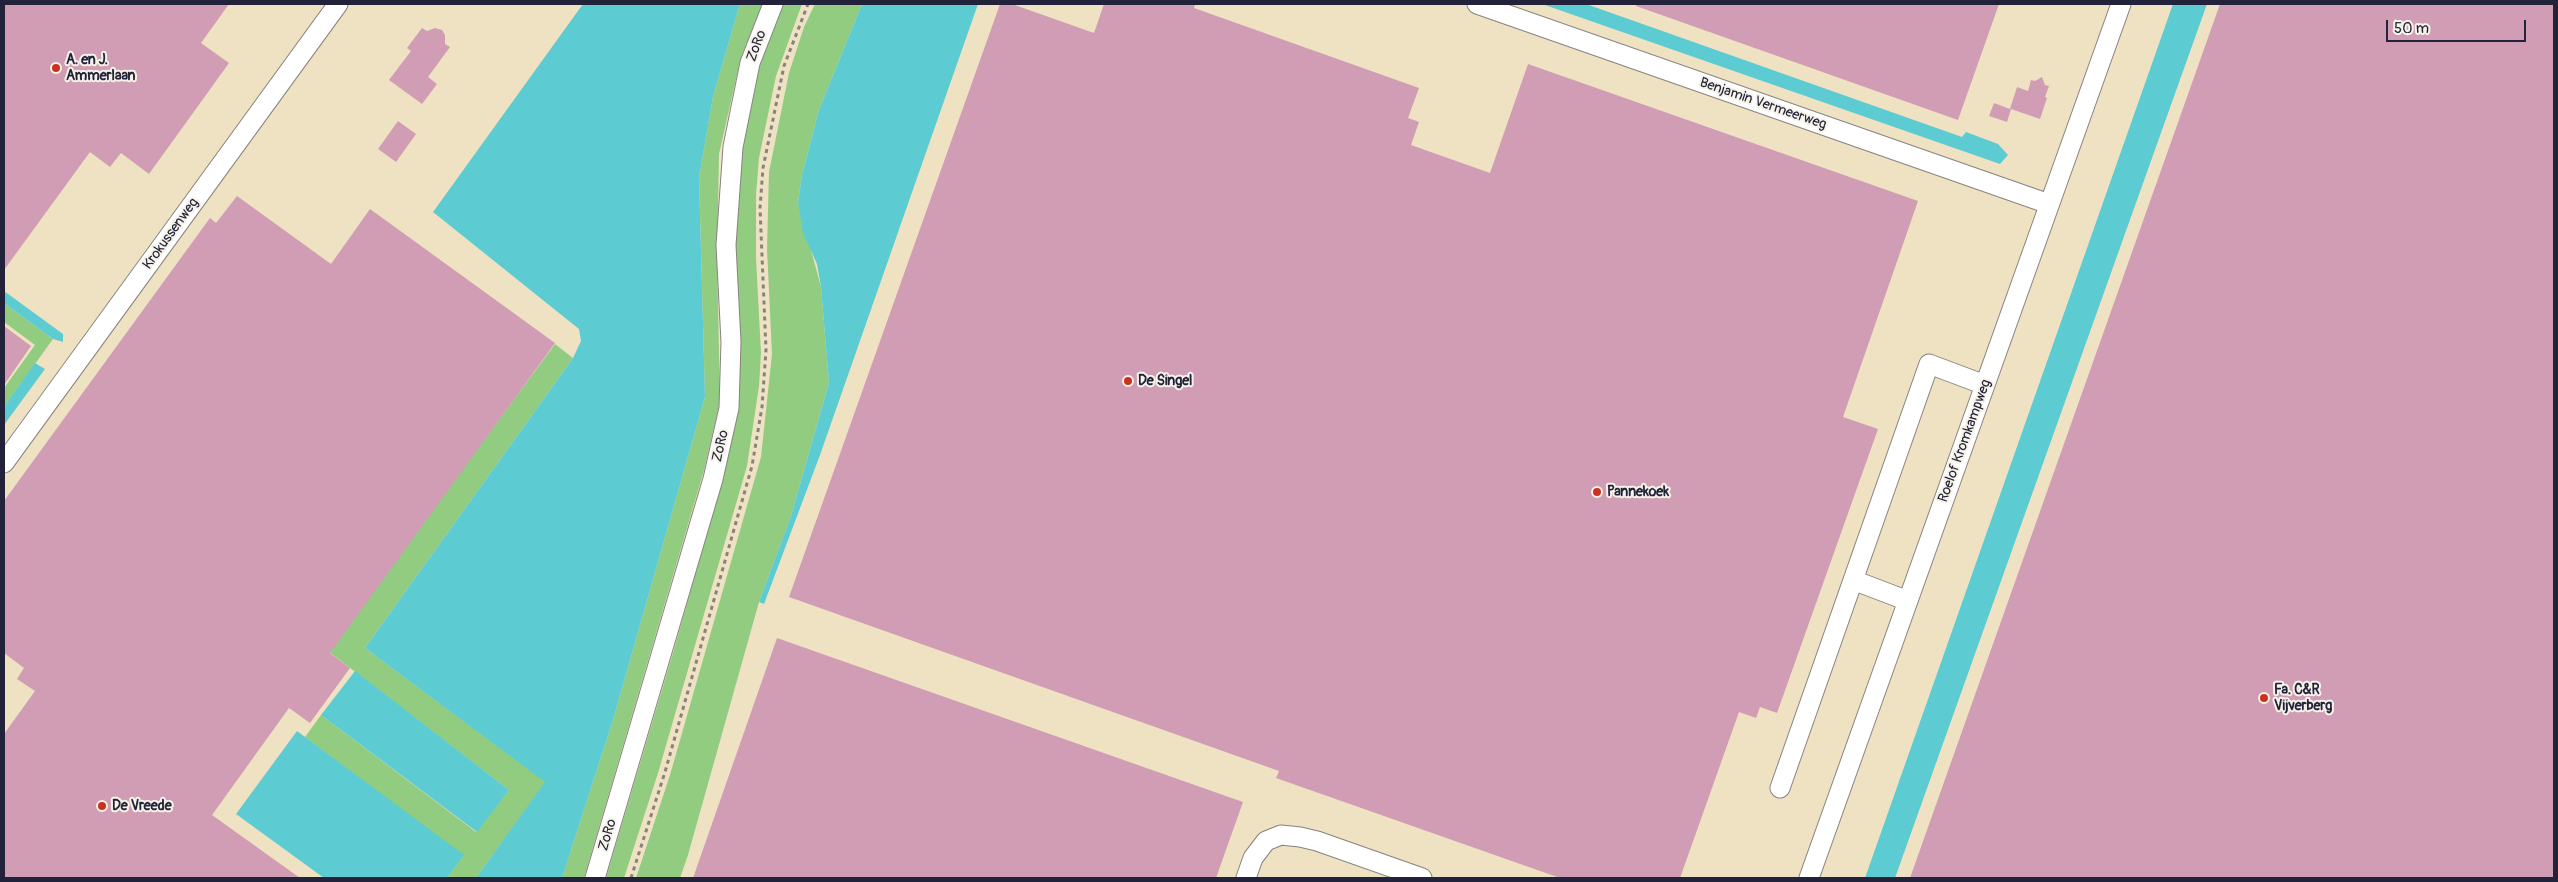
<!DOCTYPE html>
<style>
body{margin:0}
#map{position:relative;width:2558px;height:882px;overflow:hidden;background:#eee2c3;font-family:Pangolin,sans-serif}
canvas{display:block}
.frame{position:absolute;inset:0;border:5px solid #22223b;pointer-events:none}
.scale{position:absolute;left:2386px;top:20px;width:140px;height:22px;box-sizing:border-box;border:2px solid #22223b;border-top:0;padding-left:6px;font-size:15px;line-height:18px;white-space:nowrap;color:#22223b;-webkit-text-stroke:4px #f7f3e8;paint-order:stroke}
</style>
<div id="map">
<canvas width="2558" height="882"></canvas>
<div class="frame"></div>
<div class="scale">50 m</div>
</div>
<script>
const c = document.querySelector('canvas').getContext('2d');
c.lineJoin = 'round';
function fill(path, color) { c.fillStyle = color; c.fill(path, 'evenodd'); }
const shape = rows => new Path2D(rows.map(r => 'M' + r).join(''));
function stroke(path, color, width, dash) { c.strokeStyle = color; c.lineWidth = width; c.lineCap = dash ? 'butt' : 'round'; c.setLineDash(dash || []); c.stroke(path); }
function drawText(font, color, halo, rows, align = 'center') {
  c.font = font + ' Pangolin,sans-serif'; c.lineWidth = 4; c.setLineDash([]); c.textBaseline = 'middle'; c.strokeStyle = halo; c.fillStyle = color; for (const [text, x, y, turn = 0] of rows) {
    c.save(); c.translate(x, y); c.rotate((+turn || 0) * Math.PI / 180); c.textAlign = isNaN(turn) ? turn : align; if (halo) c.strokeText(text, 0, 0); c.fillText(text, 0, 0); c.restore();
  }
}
fill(shape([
 [740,4,763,4,741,57,719,154,717,256,720,401,704,470,584,878,562,878,613,720,705,397,699,178,713,97],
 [780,4,802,4,776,76,759,158,756,195,756,258,761,353,759,386,747,466,658,773,624,878,606,878,673,653,719,491,732,437,734,227,745,103],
 [815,4,862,4,819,110,802,175,798,202,821,287,829,383,791,516,759,602,688,855,680,878,636,878,670,775,761,457,772,354,767,249,769,172,789,73,804,27],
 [4,303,53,339,4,407,4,388,35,345,4,322],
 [555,344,573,358,365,648,546,782,476,878,447,878,463,856,305,737,321,715,476,832,509,790,328,651]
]), '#91cc81');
fill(shape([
 [583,4,740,4,713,97,699,178,705,397,613,720,562,878,476,878,545,782,365,648,573,358,581,341,579,329,433,212],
 [862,4,978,4,820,455,764,604,759,602,791,516,829,383,821,287,817,264,803,233,798,202,802,175,819,110],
 [1542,4,1586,4,1962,137,1966,132,1998,144,2008,155,2000,164],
 [2173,4,2207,4,1895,878,1865,878],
 [4,291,63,334,63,342,53,339,4,303],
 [35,363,45,369,4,425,4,407],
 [355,671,509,790,477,832,321,715],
 [297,731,464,855,447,878,324,878,236,814]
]), '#5dcbd2');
fill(shape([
 [4,4,229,4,201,43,229,63,149,174,121,153,110,167,90,152,4,270],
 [1000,4,1012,4,1094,33,1104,4,1195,4,1194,8,1419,88,1408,118,1419,122,1411,145,1490,173,1528,64,1918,201,1843,417,1878,429,1777,713,1760,707,1756,718,1739,712,1680,878,1560,878,1276,778,1279,771,789,597],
 [1636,4,1999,4,1958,120,1636,6],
 [2220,4,2554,4,2554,878,1910,878],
 [422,28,427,31,435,28,442,30,445,35,445,44,450,47,428,77,437,84,422,104,389,80,411,51,407,48],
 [2042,77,2045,85,2049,86,2045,97,2047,98,2040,119,2011,109,2007,122,1989,116,1994,103,2010,109,2017,87,2028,91,2031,80,2035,81],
 [398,121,416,134,396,162,378,149],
 [237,196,331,264,370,209,555,343,330,653,350,668,310,723,289,708,212,815,300,878,4,878,4,734,35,691,17,679,24,668,4,653,4,501,210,218,216,223],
 [4,326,31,346,4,385],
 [777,638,1243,802,1216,878,693,878]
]), '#d09db4');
const minor = shape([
 [1477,4,2049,204],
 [4,463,338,4],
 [1853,580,1908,601],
 [1780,788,1929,364,1985,385],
 [595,878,713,479,729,408,731,342,726,245,733,147,750,63,773,4],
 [1246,878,1253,858,1266,841,1281,835,1300,837,1317,841,1422,878],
 [1809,878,2121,4]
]);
stroke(minor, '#88827f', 21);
stroke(shape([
 [631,878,665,772,752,466,762,407,766,350,760,208,763,168,784,66,808,4]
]), '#88827f', 3, [4, 4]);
stroke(minor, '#fff', 19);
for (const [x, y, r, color] of [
 [56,68,5,"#c8321e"],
 [1128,381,5,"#c8321e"],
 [1597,492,5,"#c8321e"],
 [2264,698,5,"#c8321e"],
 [102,806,5,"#c8321e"]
]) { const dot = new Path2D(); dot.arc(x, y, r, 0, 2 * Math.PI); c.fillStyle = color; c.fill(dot); stroke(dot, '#f7f3e8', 2); }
drawText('14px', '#22223b', '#f7f3e8', [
 ["ZoRo",757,46,-70],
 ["Benjamin Vermeerweg",1763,104,19],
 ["Krokussenweg",171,234,-54],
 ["Roelof Kromkampweg",1965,441,-70],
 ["ZoRo",721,446,-77],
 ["ZoRo",608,835,-73]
]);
drawText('bold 14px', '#22223b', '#f7f3e8', [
 ["A. en J.",66,60],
 ["Ammerlaan",66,76],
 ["De Singel",1138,381],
 ["Pannekoek",1607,492],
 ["Fa. C&R",2274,690],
 ["Vijverberg",2274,706],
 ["De Vreede",112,806]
], 'left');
</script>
